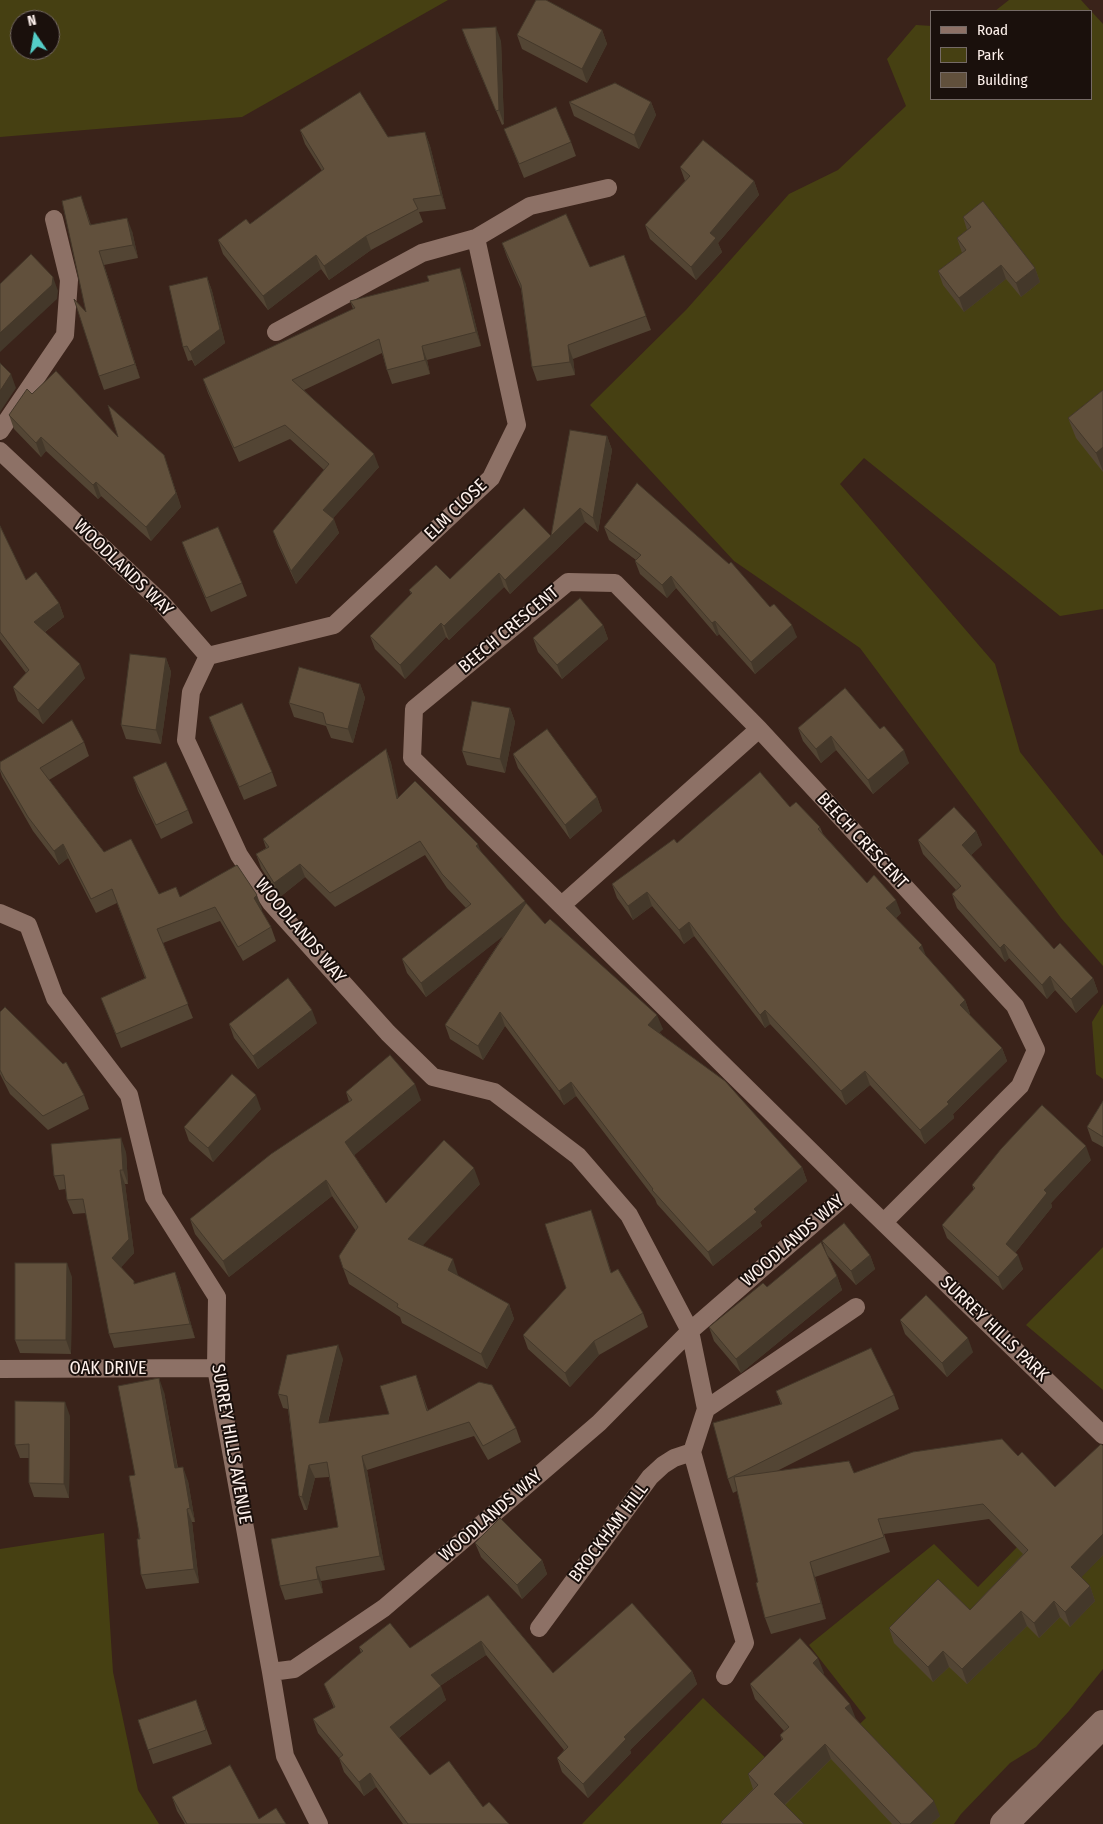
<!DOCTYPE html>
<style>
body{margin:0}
#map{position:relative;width:1103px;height:1824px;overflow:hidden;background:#3a231a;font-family:"Fira Sans Condensed",sans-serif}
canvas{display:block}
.legend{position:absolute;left:930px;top:10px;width:162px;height:90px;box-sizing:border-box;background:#1a100c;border:1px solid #756a66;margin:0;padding:6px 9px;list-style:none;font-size:15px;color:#fef1ec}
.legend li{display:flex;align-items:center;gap:10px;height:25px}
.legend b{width:25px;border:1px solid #756a66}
.north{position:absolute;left:10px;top:10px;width:50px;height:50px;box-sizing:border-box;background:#1a100c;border:1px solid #756a66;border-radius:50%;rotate:348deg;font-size:14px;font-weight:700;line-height:20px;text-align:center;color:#fef1ec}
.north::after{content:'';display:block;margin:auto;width:18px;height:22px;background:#54cdc7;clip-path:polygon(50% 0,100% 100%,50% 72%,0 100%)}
</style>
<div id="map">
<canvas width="1103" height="1824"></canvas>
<ul class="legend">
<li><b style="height:6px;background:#8d7166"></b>Road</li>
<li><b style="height:14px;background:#464012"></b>Park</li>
<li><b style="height:14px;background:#61503c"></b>Building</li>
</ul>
<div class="north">N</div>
</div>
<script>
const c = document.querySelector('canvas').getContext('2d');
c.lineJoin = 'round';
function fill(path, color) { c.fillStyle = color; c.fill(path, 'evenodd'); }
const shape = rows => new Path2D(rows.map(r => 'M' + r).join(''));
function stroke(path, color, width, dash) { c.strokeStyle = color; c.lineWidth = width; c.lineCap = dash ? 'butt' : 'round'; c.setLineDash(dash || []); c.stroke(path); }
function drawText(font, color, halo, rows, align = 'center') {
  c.font = font + ' "Fira Sans Condensed",sans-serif'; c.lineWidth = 4; c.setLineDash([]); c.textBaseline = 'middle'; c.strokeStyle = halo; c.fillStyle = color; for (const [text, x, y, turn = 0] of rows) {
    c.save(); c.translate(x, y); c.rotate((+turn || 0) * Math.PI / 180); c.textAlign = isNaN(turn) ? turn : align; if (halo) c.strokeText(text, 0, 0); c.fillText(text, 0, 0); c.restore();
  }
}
fill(shape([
 [0,0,448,0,242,117,0,137],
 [20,20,50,20,50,50,20,50],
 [1009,0,1081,0,1091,11,995,11],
 [1092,12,1103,24,1103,609,1060,616,864,458,840,484,995,664,1020,752,1103,856,1103,966,1061,918,860,648,734,561,590,405,686,310,789,194,838,170,906,106,887,59,916,25,932,26,932,99,1092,99],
 [1103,1004,1103,1079,1096,1074,1092,1022],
 [1103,1247,1103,1390,1026,1325],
 [1068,1495,1103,1529,1103,1669,1069,1711,1036,1747,1010,1763,961,1814,954,1824,582,1824,703,1698,795,1786,866,1718,809,1645,934,1544,978,1587],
 [104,1533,113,1672,138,1790,159,1824,0,1824,0,1549]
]), '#464012');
stroke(shape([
 [276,332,422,253,476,238],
 [0,431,65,335,69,280,54,219],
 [0,451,161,602,208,656,191,692,186,740,239,855,271,903,388,1033,433,1077,494,1092,578,1156,629,1215,690,1331,706,1409,692,1452,745,1643,725,1676],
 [208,656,334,625,491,478,517,425,476,238,530,206,608,188],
 [562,905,759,729],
 [0,913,28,925,55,998,129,1095,154,1197,217,1297,216,1368,271,1672,285,1756,319,1824],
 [884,1222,1020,1086,1036,1050,1015,1006,759,729,615,583,568,582,414,709,412,758,851,1191,1103,1435],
 [0,1369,216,1368],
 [706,1409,856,1307],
 [539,1628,650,1477,663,1465,674,1458,692,1452],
 [271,1672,294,1669,384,1608,599,1423,690,1331,851,1191]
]), '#8d7166', 18);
stroke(shape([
 [1004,1824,1103,1724]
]), '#8d7166', 28);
fill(shape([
 [462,29,501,41,504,124,502,125,467,43],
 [602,30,607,44,587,83,522,49,517,35],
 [569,102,651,102,656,115,639,149,574,116],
 [504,129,571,142,576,156,524,178],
 [300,130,388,137,425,132,430,146,446,209,419,212,423,222,371,250,329,280,321,269,268,310,223,254,218,240,250,224,322,171,305,144],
 [680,167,754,181,759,195,718,243,722,252,696,280,650,239,645,225,685,181],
 [86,210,91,225,132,231,138,258,104,265,140,378,104,390,99,376,86,312],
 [963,217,1035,268,1040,282,1021,297,1006,279,964,312,943,285,938,271,962,253,957,238,967,230],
 [502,243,590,267,624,255,651,330,573,359,575,375,537,381,532,367,521,289,507,257],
 [207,277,212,291,225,343,195,366,192,360,188,361,183,347],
 [465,282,481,346,427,360,430,374,392,384,387,370,382,353,304,390,379,467,333,518,339,533,296,584,278,545,273,531,324,470,290,439,239,462,208,393,203,379,353,309,350,301],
 [1103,390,1103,472,1076,438,1068,418],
 [32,394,118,437,164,455,181,507,151,541,101,496,98,499,46,451,41,457,14,429,9,415],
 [607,436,612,450,598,532,585,522,556,550,551,536],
 [0,526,26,580,59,603,64,617,45,632,85,678,43,724,18,701,13,687,26,673,0,639],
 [604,527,770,607,797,637,755,674,719,634,717,636,676,588,667,598,640,574,635,561,636,560,609,540],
 [551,536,556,550,510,594,504,587,449,640,446,637,405,679,375,649,370,636,411,594,409,590,450,579],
 [182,542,242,583,247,596,211,612,187,556],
 [603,625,608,639,562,679,538,652,533,638],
 [166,658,171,672,161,744,126,739,121,725],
 [360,684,365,698,353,743,331,738,326,726,294,717,289,703],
 [845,688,909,763,873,794,836,750,821,763,803,741,798,728],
 [510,708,515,722,505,773,467,765,462,751],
 [209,717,272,772,277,786,244,800,214,731],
 [84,742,89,756,49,780,104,852,159,894,262,909,261,910,271,927,276,941,243,961,220,921,163,943,193,1018,121,1048,101,998,145,978,117,903,96,913,68,858,59,865,33,831,2,777,0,771,0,762],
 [386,749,391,763,398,798,481,852,525,903,545,924,663,1029,659,1032,802,1167,807,1181,760,1222,762,1226,713,1266,657,1204,655,1199,576,1096,564,1105,505,1026,483,1060,450,1039,445,1025,504,935,426,997,407,973,402,959,466,908,447,888,425,855,335,907,305,877,280,897,261,868,256,854,266,848,263,839],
 [513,754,597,797,602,811,570,839,518,768],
 [133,777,188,810,193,823,161,839,138,791],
 [790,807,820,827,823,834,867,883,901,913,896,918,926,956,965,1000,970,1014,969,1015,1002,1048,1007,1061,953,1114,954,1118,925,1144,870,1085,846,1105,770,1024,765,1028,694,936,684,944,652,906,633,920,617,898,612,884,677,843],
 [976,831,982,845,971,855,1054,949,1093,978,1098,992,1076,1013,1055,990,1047,999,1009,958,1005,962,957,908,952,894,956,890,923,854,918,840],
 [0,1012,84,1095,89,1109,48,1130,10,1094,0,1074],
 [317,1023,258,1069,234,1038,229,1024],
 [346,1092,421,1100,354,1155,386,1203,480,1184,422,1245,458,1275,458,1276,509,1304,514,1319,487,1369,402,1323,400,1317,349,1284,343,1268,356,1231,332,1196,229,1277,195,1234,190,1219,349,1102],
 [1103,1101,1103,1147,1092,1141,1087,1127],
 [261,1109,213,1162,189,1141,184,1127],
 [126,1152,128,1184,125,1184,134,1253,121,1267,135,1284,175,1272,180,1286,195,1338,114,1348,109,1334,86,1213,73,1214,67,1200,66,1189,59,1190,54,1176],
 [1091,1160,1051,1203,1052,1207,1015,1253,1023,1269,1003,1290,947,1238,942,1225,974,1190,972,1185],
 [591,1210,611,1272,643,1313,648,1327,599,1355,570,1387,528,1349,523,1335,566,1288],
 [822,1241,870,1255,875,1269,856,1285,827,1255],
 [837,1276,842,1290,741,1373,714,1341,709,1327,767,1287],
 [72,1277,71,1354,20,1353,15,1340],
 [900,1320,973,1352,947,1377,905,1334],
 [343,1359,328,1422,389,1414,416,1375,428,1410,516,1428,521,1442,488,1460,474,1436,367,1470,385,1570,321,1581,323,1593,285,1600,280,1586,338,1527,329,1477,315,1478,307,1510,304,1510,299,1496,288,1409,283,1408,278,1394],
 [776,1391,894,1395,899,1409,777,1471,854,1473,1018,1456,1055,1487,1103,1446,1103,1555,1081,1577,1090,1586,1095,1601,1070,1627,1060,1617,1039,1638,1027,1626,967,1684,949,1667,933,1682,894,1643,889,1628,970,1610,1023,1554,989,1519,884,1534,890,1552,815,1577,826,1619,771,1634,765,1618,758,1582,737,1491,733,1493,728,1479,781,1405],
 [164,1392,178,1468,188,1481,195,1522,192,1522,199,1583,146,1589,141,1575,135,1475],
 [70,1416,69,1498,34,1497,29,1483,29,1458,20,1458,15,1445],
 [475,1543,542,1560,547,1574,522,1599,481,1557],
 [488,1595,553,1673,692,1671,697,1684,630,1750,631,1753,588,1798,562,1772,557,1758,564,1750,486,1655,440,1686,446,1700,399,1738,430,1775,483,1807,509,1824,403,1824,376,1787,364,1796,344,1772,339,1758,318,1733,313,1719,334,1708,324,1684,361,1653,359,1647,410,1648],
 [824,1673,823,1674,856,1719,940,1816,931,1824,892,1824,831,1759,785,1805,804,1824,721,1824,721,1822,753,1789,748,1774,782,1741,780,1735,784,1731,755,1699,750,1684],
 [196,1700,212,1744,153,1764,138,1720],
 [172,1797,259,1819,286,1824,185,1824,177,1811]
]), '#534534');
fill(shape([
 [496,27,501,41,504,124,499,110],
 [602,30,607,44,587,83,582,69],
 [651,102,656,115,639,149,634,135],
 [425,132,430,146,446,209,441,195],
 [754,181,759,195,718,243,722,252,696,280,691,267,710,233],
 [127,218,132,231,138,258,133,245],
 [366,236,371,250,329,280,324,266],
 [99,251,104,265,140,378,135,364],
 [316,255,321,269,268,310,263,296],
 [1001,265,1006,279,964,312,959,298],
 [460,268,465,282,481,346,476,332],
 [1035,268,1040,282,1021,297,1016,283],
 [53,277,58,291,57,299,0,352,0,333],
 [207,277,212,291,225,343,195,366,190,352],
 [568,345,573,359,575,375,570,362],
 [422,346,427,360,430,374,425,360],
 [11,374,16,388,0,412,0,391],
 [607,436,612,450,598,532,593,518],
 [41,437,46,451,41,457,36,443],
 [1103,447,1103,471,1096,453],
 [374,454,379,467,328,524,323,510],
 [164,455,181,507,151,541,146,527],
 [96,482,101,496,98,499,93,485],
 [580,508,585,522,556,550,551,536],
 [334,519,339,533,296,584,291,571],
 [551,536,556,550,510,594,505,580],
 [499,573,504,587,449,640,444,626],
 [671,576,676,588,667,598,662,585],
 [59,603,64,617,39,636,34,622],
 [715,621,719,634,717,636,712,623],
 [441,623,446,637,405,679,400,665],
 [603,625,608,639,562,679,557,665],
 [792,625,797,637,755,674,751,662],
 [166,658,171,672,161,744,156,730],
 [80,664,85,678,43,724,38,710],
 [360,684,365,698,353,743,348,729],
 [510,708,515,722,505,773,500,759],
 [831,736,836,750,821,763,816,749],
 [386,749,391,763,402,813,397,799],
 [904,750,909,763,873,794,868,780],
 [597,797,602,811,570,839,565,825],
 [976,831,982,845,967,859,962,845],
 [63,844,68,858,59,865,54,851],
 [478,844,483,857,476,846],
 [300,864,305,877,280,897,274,883],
 [647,892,652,906,633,920,628,906],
 [257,895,262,909,259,912,254,898],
 [896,900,901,913,891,922,886,908],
 [525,901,530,915,426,997,421,983],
 [689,922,694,936,684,944,679,930],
 [1004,944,1009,958,1005,962,1000,948],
 [922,945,927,959,919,948],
 [1050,976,1055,990,1047,999,1042,985],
 [1093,978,1098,992,1076,1013,1071,999],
 [965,1000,970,1014,965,1019,960,1005],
 [312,1010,317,1023,258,1069,253,1056],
 [765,1010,770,1024,765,1028,760,1015],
 [500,1012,505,1026,483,1060,478,1046],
 [657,1015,663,1029,653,1039,648,1025],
 [1002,1048,1007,1061,953,1114,954,1118,925,1144,920,1130,947,1102],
 [865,1071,870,1085,846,1105,841,1091],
 [571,1082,576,1096,564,1105,559,1091],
 [415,1084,421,1100,351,1158,345,1142],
 [256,1095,261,1109,213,1162,208,1148],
 [121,1138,126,1152,128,1184,123,1170],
 [1086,1146,1091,1160,1051,1203,1052,1207,1011,1258,1006,1244,1044,1190],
 [802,1167,807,1181,760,1222,762,1226,713,1266,708,1252,754,1209],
 [474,1168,480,1184,414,1255,408,1239],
 [120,1170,125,1184,134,1253,117,1272,112,1258],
 [326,1180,332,1196,229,1277,223,1261],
 [591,1210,596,1223,616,1287,611,1273],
 [870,1255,875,1269,856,1285,851,1271],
 [1018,1255,1023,1269,1003,1290,998,1277],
 [453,1259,458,1275,453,1286,448,1270],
 [67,1263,72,1277,71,1354,66,1340],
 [175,1272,180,1286,195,1338,190,1324],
 [837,1276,842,1290,741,1373,736,1359],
 [509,1304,514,1319,487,1369,481,1354],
 [968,1338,973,1352,947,1377,942,1363],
 [594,1341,599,1355,570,1387,565,1373],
 [338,1345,343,1359,324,1437,319,1423],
 [159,1378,164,1392,180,1482,175,1468],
 [65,1402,70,1416,69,1498,64,1484],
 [362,1456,367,1470,385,1570,380,1556],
 [309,1465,315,1478,307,1510,302,1497],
 [183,1467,188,1481,195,1522,190,1508],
 [187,1509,192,1522,199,1583,194,1569],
 [1103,1534,1103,1555,1076,1583,1071,1567],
 [542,1560,547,1574,522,1599,517,1585],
 [810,1562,815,1577,826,1619,821,1603],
 [316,1567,321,1581,323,1593,318,1579],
 [1090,1586,1095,1601,1070,1627,1065,1612],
 [1054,1601,1060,1617,1039,1638,1034,1623],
 [1021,1611,1027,1626,967,1684,962,1669],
 [481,1641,486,1655,437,1688,431,1675],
 [943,1651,949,1667,933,1682,928,1667],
 [818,1658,824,1673,819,1678,813,1663],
 [692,1671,697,1684,630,1750,631,1753,588,1798,583,1784,624,1737],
 [441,1686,446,1700,395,1741,390,1727],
 [850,1704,856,1719,845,1708],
 [825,1744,831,1759,780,1809,774,1794],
 [370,1773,376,1787,364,1796,359,1782],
 [934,1801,940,1816,931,1824,910,1824]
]), '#44382a');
const building = shape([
 [536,0,546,0,602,30,582,69,517,35,536,0],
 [496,27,499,110,496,111,462,29,496,27],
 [615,83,651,102,634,135,569,102,615,83],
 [360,92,388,137,425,132,441,195,413,199,418,209,366,236,324,266,316,255,263,296,218,240,246,219,250,224,324,169,300,130,360,92],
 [556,107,571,142,519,164,504,129,556,107],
 [703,140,754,181,710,233,716,238,691,267,645,225,690,176,680,167,703,140],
 [81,196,90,225,127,218,133,245,99,251,135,364,99,376,74,299,86,312,62,201,81,196],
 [983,201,1035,268,1016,283,1001,265,959,298,938,271,966,250,957,238,971,227,963,217,983,201],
 [566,214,590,267,624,255,646,316,568,345,570,362,532,367,521,285,502,243,566,214],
 [31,254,53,277,52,285,0,333,0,284,31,254],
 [460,268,476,332,422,346,425,360,387,370,379,339,292,380,374,454,323,510,334,519,291,571,273,531,329,464,285,425,234,448,203,379,355,308,350,301,429,281,427,276,460,268],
 [207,277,220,329,190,352,187,346,183,347,169,286,207,277],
 [0,363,11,374,0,391,0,363],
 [56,371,118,437,108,405,164,455,176,493,146,527,96,482,93,485,41,437,36,443,9,415,27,389,32,394,56,371],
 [1103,390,1103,447,1096,453,1068,418,1103,390],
 [570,430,607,436,593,518,580,508,551,536,570,430],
 [637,483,729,564,731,562,770,607,774,604,792,625,751,662,715,621,712,623,671,576,662,585,635,561,641,555,604,527,637,483],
 [524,508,551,536,505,580,499,573,444,626,441,623,400,665,370,636,412,593,409,590,436,565,450,579,524,508],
 [0,526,26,580,36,572,59,603,34,622,80,664,38,710,13,687,29,670,0,632,0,526],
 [218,527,242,583,206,598,182,542,218,527],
 [580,598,603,625,557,665,533,638,580,598],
 [130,654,166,658,156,730,121,725,130,654],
 [299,667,360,684,348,729,326,724,323,713,289,703,299,667],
 [845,688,880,729,884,726,904,750,868,780,831,736,816,749,798,728,845,688],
 [472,701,510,708,500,759,462,751,472,701],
 [242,703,272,772,239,787,209,717,242,703],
 [72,720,84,742,40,768,104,852,131,839,159,894,176,887,180,897,237,865,257,895,254,898,271,927,238,947,215,907,157,929,188,1004,116,1034,101,998,146,978,112,889,91,899,63,844,54,851,28,817,0,769,0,762,72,720],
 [547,729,597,797,565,825,513,754,547,729],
 [386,749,397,799,415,781,478,844,476,846,525,901,421,983,402,959,471,904,442,874,420,841,330,893,300,864,274,883,256,854,269,847,263,839,386,749],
 [166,762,188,810,156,825,133,777,166,762],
 [760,772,790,807,796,802,820,827,818,829,867,883,874,875,896,900,886,908,922,945,919,948,965,1000,960,1005,1002,1048,947,1102,949,1104,920,1130,865,1071,841,1091,765,1010,760,1015,689,922,679,930,647,892,628,906,612,884,674,839,677,843,760,772],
 [954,807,976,831,962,845,1054,949,1060,943,1093,978,1071,999,1050,976,1042,985,1004,944,1000,948,952,894,961,886,918,840,954,807],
 [526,903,545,924,550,919,657,1015,648,1025,725,1081,802,1167,754,1209,757,1212,708,1252,652,1190,653,1189,571,1082,559,1091,500,1012,478,1046,445,1025,526,903],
 [288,978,312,1010,253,1056,229,1024,288,978],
 [5,1007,63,1064,66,1062,84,1095,43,1116,5,1080,0,1070,0,1012,5,1007],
 [390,1055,415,1084,345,1142,386,1203,444,1140,474,1168,408,1239,453,1259,448,1270,509,1304,481,1354,397,1307,398,1304,343,1268,339,1256,358,1227,326,1180,223,1261,190,1219,271,1154,352,1100,346,1092,390,1055],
 [232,1074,256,1095,208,1148,184,1127,232,1074],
 [1103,1101,1103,1137,1087,1127,1103,1101],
 [1042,1105,1086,1146,1044,1190,1047,1193,1006,1244,1018,1255,998,1277,942,1225,975,1188,972,1185,1001,1149,1042,1105],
 [121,1138,123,1170,120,1170,129,1239,112,1258,134,1281,134,1284,175,1272,190,1324,109,1334,83,1199,67,1200,64,1175,54,1176,51,1144,121,1138],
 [591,1210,611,1273,618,1269,643,1313,594,1341,565,1373,523,1335,566,1288,545,1224,591,1210],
 [844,1223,870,1255,851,1271,822,1241,844,1223],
 [821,1242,837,1276,736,1359,709,1327,763,1283,767,1287,821,1242],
 [15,1263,67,1263,66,1340,15,1340,15,1263],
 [926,1295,968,1338,942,1363,900,1320,926,1295],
 [338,1345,319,1423,389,1414,380,1386,416,1375,427,1411,479,1382,492,1385,516,1428,483,1446,469,1422,362,1456,380,1556,316,1567,318,1579,280,1586,271,1539,338,1527,327,1462,309,1465,302,1497,299,1496,287,1396,278,1394,287,1355,338,1345],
 [871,1348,894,1395,728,1479,713,1423,782,1404,776,1391,871,1348],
 [159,1378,175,1468,183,1467,190,1508,187,1509,194,1569,141,1575,137,1539,140,1539,129,1476,135,1475,118,1386,159,1378],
 [15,1401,65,1402,64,1484,29,1483,29,1444,15,1445,15,1401],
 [1002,1439,1018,1456,1022,1452,1055,1487,1101,1444,1103,1446,1103,1534,1071,1567,1090,1586,1065,1612,1054,1601,1034,1623,1021,1611,962,1669,943,1651,928,1667,889,1628,938,1579,970,1610,1028,1550,983,1504,878,1519,884,1537,810,1562,821,1603,765,1618,756,1583,758,1582,734,1477,849,1461,854,1473,913,1452,1002,1439],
 [500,1518,542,1560,517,1585,475,1543,500,1518],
 [488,1595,553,1673,632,1603,692,1671,624,1737,626,1739,583,1784,557,1758,568,1747,481,1641,431,1675,441,1686,390,1727,430,1775,449,1761,483,1807,489,1802,509,1824,408,1824,370,1773,359,1782,339,1758,343,1755,313,1719,335,1707,324,1684,363,1651,359,1647,390,1623,410,1648,488,1595],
 [800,1638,818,1658,813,1663,850,1704,845,1708,934,1801,910,1824,901,1824,825,1744,774,1794,804,1824,723,1824,721,1822,758,1785,748,1774,783,1739,780,1735,789,1727,750,1684,800,1638],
 [196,1700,206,1730,148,1750,138,1720,196,1700],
 [230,1765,259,1819,276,1808,286,1824,187,1824,172,1797,230,1765]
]);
fill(building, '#61503c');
stroke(building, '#44382a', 1);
drawText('18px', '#fef1ec', '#1a100c', [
 ["ELM CLOSE",456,510,-44],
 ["WOODLANDS WAY",123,568,44],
 ["BEECH CRESCENT",509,630,-40],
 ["BEECH CRESCENT",862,841,47],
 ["WOODLANDS WAY",300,931,50],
 ["WOODLANDS WAY",793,1241,-41],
 ["SURREY HILLS PARK",994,1329,44],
 ["OAK DRIVE",108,1369],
 ["SURREY HILLS AVENUE",231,1444,80],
 ["WOODLANDS WAY",491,1516,-41],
 ["BROCKHAM HILL",609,1533,-53]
]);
</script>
